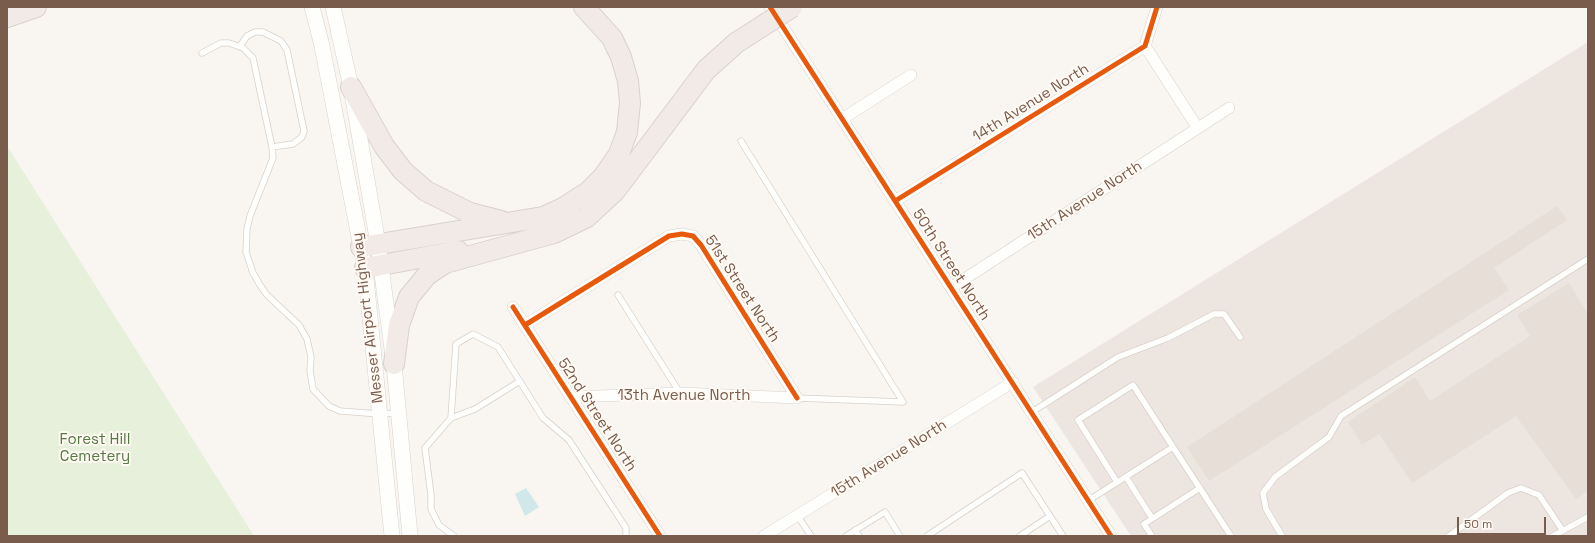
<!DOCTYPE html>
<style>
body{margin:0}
#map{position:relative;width:1595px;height:543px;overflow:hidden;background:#f9f5f0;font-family:"Space Grotesk",sans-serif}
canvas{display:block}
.frame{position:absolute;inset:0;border:8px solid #7a5c4d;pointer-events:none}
.scale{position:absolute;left:1457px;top:517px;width:89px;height:18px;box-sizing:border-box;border:2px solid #7a5c4d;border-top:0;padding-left:5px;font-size:12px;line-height:14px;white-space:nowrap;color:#7a5c4d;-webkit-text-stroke:3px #fffaf3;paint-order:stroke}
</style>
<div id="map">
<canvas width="1595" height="543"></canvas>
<div class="frame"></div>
<div class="scale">50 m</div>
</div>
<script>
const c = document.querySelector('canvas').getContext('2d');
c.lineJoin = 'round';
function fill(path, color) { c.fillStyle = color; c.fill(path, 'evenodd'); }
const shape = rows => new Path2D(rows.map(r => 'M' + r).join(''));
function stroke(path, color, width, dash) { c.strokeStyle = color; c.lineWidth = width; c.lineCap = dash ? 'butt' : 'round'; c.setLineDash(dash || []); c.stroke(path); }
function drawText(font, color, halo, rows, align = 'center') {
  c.font = font + ' "Space Grotesk",sans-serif'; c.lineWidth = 4; c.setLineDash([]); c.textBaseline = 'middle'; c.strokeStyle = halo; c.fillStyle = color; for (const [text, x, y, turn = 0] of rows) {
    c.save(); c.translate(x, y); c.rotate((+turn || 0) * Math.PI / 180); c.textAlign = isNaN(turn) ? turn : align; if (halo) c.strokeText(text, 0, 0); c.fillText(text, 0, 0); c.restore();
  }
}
fill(shape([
 [1588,42,1588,536,1131,536,1033,387]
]), '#ede5e0');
fill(shape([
 [7,146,254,536,7,536]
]), '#e7f0db');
fill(shape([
 [526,488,539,507,525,516,515,494]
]), '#d0e8ea');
fill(shape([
 [1557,206,1567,220,1494,268,1509,290,1209,481,1187,447],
 [1569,283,1588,314,1588,491,1576,499,1516,416,1412,483,1379,434,1362,445,1348,422,1415,377,1430,401,1530,336,1517,315]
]), '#e6ded7');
const lane = shape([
 [240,46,247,36,255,32,263,32,281,41,287,50,304,131,302,137,293,144,272,147],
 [202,53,221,43,229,43,243,48,253,58,272,147,273,158,250,216,247,229,246,252,253,273,260,285,267,295,299,325,307,339,311,357,310,371,313,389,329,406,340,411,380,414,397,413],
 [741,141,903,402,797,398],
 [618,295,680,393],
 [1032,412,1118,357,1168,338,1214,314,1224,314,1240,337],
 [451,418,475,409,520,381],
 [1126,477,1152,518],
 [1117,482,1078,420,1133,385,1173,447],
 [1089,500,1173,447,1231,536],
 [797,515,811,536],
 [855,530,859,536],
 [454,536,439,525,431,509,431,495,425,448,451,418,456,344,473,334,498,347,543,418,569,440,626,528,626,536],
 [846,536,885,512,900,536],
 [927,536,1022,473,1063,536],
 [1020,536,1050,516],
 [1152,536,1144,524,1200,488],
 [1282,536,1266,509,1263,493,1275,477,1329,437,1341,416,1588,259],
 [1449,536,1508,493,1521,488,1539,495,1563,531],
 [1553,536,1588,517]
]);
const street = shape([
 [770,7,1111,536],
 [1145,46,1197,127],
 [842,119,911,75],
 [895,201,1145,46,1157,7],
 [952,287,1229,108],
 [513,307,660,536],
 [525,325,669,236,682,234,693,236,701,245,797,398],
 [571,397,680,393,797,398],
 [764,536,1013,382]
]);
const secondary = shape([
 [312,7,322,46,365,268,392,536],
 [333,7,351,87,378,244,394,364,410,536]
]);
const highway = shape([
 [7,17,36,7],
 [351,87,384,146,403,171,426,191,470,213,501,221],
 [361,247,543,217,563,208,588,192,604,176,619,154,627,132,630,103,628,81,621,57,612,38,584,7],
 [365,268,458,251],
 [394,364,399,325,409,297,427,275,445,263,554,233,587,217,615,191,706,70,736,43]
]);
stroke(lane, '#d7d1cb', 7);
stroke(street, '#d7d1cb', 12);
stroke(secondary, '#d9d2cb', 16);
stroke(highway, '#dad1cc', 22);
stroke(lane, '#fefefd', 5.5);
stroke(street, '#fefefd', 11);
stroke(secondary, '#fefefd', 15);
stroke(highway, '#f2eae7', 20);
const highwayBridge = shape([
 [736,43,792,7]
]);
stroke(highwayBridge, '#dad1cc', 22, []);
stroke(highwayBridge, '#f2eae7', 20);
stroke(shape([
 [770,7,1111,536],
 [895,201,1145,46,1157,7],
 [513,307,660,536],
 [525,325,669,236,682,234,693,236,701,245,797,398]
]), '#e8590c', 5);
drawText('15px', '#7a5c4d', '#fffaf3', [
 ["14th Avenue North",1031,103,-32],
 ["15th Avenue North",1085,201,-33],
 ["50th Street North",951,265,57],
 ["51st Street North",742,289,57],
 ["Messer Airport Highway",368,318,-97],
 ["13th Avenue North",684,396],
 ["52nd Street North",597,415,57],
 ["15th Avenue North",889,459,-32]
]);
drawText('15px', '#537a41', '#fffaf3', [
 ["Forest Hill",95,440],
 ["Cemetery",95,457]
]);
</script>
